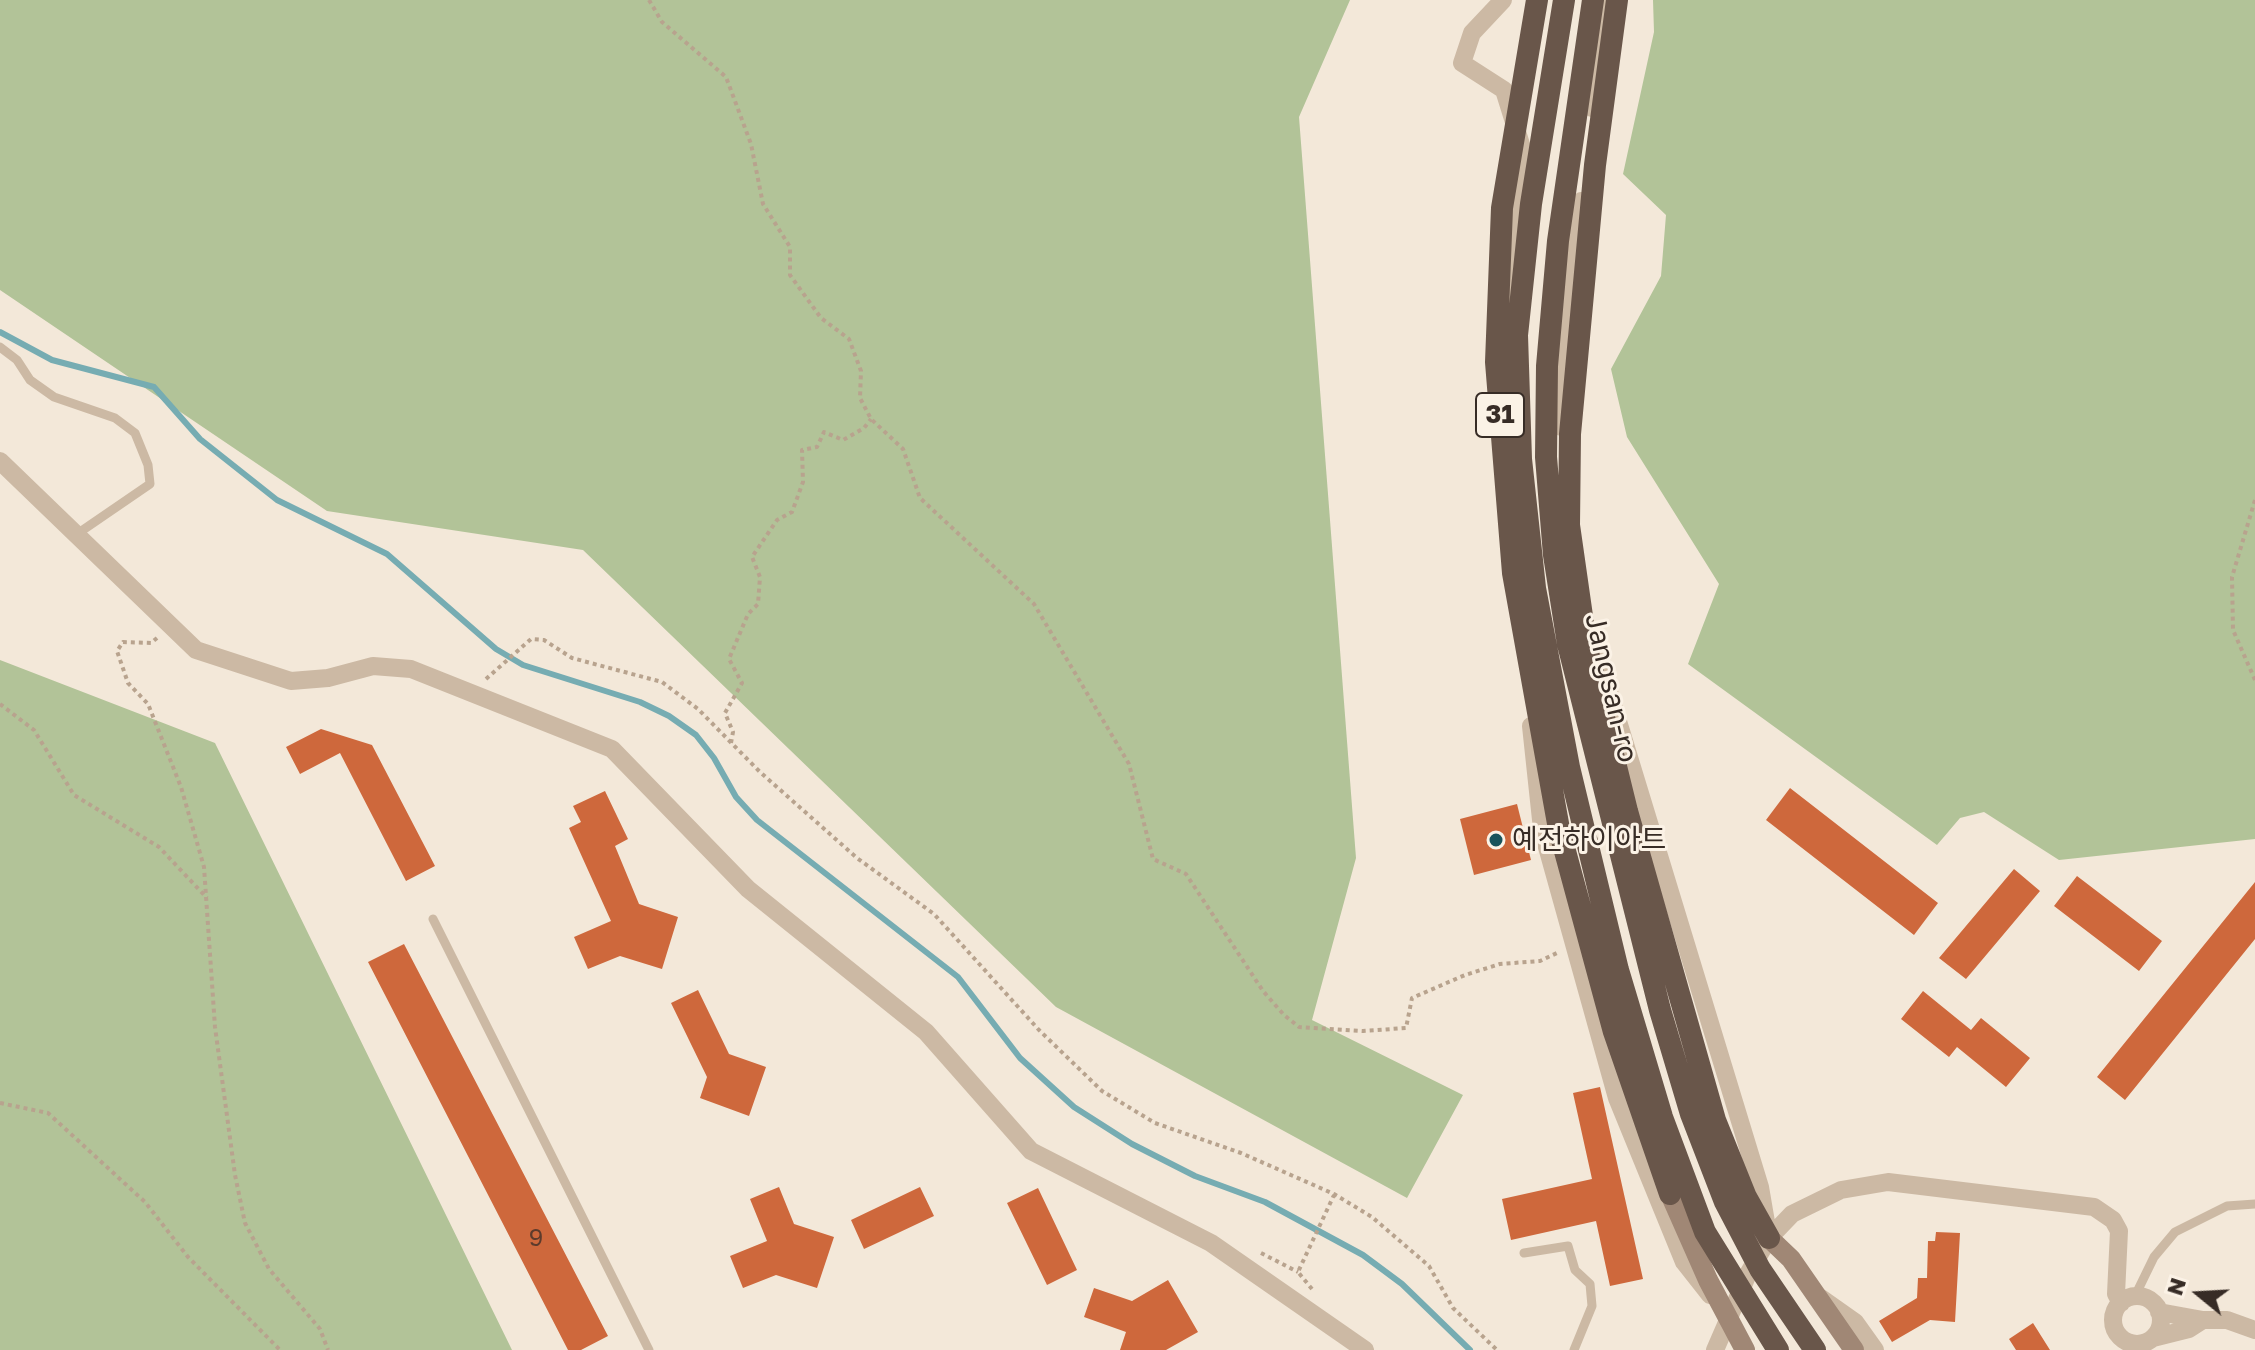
<!DOCTYPE html>
<meta charset="utf-8">
<style>
body{margin:0}
#map{position:relative;width:2255px;height:1350px;overflow:hidden;background:#f3e8d9;font-family:"Golos Text",sans-serif}
canvas{display:block}
.north{position:absolute;left:2159px;top:1254px;width:80px;height:80px;-webkit-text-stroke:6px #fbf2e6;paint-order:stroke;rotate:288deg;font-size:22px;font-weight:700;line-height:32px;text-align:center;color:#372c26}
.north::after{content:'';display:block;margin:auto;width:28px;height:36px;background:#372c26;clip-path:polygon(50% 0,100% 100%,50% 72%,0 100%)}
</style>
<div id="map">
<canvas width="2255" height="1350"></canvas>
<div class="north">N</div>
</div>
<script>
const c = document.querySelector('canvas').getContext('2d');
c.lineJoin = 'round';
function fill(path, color) { c.fillStyle = color; c.fill(path, 'evenodd'); }
const shape = rows => new Path2D(rows.map(r => 'M' + r).join(''));
function stroke(path, color, width, dash) { c.strokeStyle = color; c.lineWidth = width; c.lineCap = dash ? 'butt' : 'round'; c.setLineDash(dash || []); c.stroke(path); }
function drawText(font, color, halo, rows, align = 'center') {
  c.font = font + ' "Golos Text","Noto Sans KR",sans-serif'; c.lineWidth = 6; c.setLineDash([]); c.textBaseline = 'middle'; c.strokeStyle = halo; c.fillStyle = color; for (const [text, x, y, turn = 0] of rows) {
    c.save(); c.translate(x, y); c.rotate((+turn || 0) * Math.PI / 180); c.textAlign = isNaN(turn) ? turn : align; if (halo) c.strokeText(text, 0, 0); c.fillText(text, 0, 0); c.restore();
  }
}
fill(shape([
 [0,0,1350,0,1299,117,1356,858,1312,1020,1463,1095,1407,1198,1056,1007,583,550,327,511,0,290],
 [1653,0,2255,0,2255,839,2059,860,1984,812,1960,818,1937,845,1688,664,1719,584,1627,437,1611,369,1661,276,1666,215,1623,174,1654,32],
 [0,660,215,743,512,1350,0,1350]
]), '#b2c398');
stroke(shape([
 [0,332,52,360,154,387,200,439,277,500,387,554,496,649,523,665,640,702,669,716,696,735,714,758,736,797,757,820,958,977,1020,1058,1074,1107,1132,1144,1195,1176,1265,1202,1363,1255,1402,1284,1470,1350]
]), '#76acb2', 6);
fill(shape([
 [321,729,372,745,435,866,406,881,340,753,300,774,286,747],
 [1790,788,1938,903,1914,935,1766,820],
 [605,791,628,839,615,846,639,904,678,917,662,969,620,956,588,969,574,937,611,921,569,828,581,822,573,806],
 [1517,804,1531,860,1474,875,1460,819],
 [2014,869,2040,891,1966,979,1939,958],
 [2077,876,2162,941,2139,971,2054,906],
 [2255,882,2255,939,2125,1100,2097,1077],
 [404,944,608,1336,581,1350,568,1350,368,962],
 [698,990,729,1054,766,1067,749,1116,700,1098,707,1077,671,1003],
 [1923,991,1971,1030,1981,1018,2030,1058,2006,1087,1957,1047,1949,1057,1901,1019],
 [1600,1087,1643,1279,1610,1286,1596,1221,1511,1240,1502,1199,1592,1179,1573,1093],
 [779,1187,794,1224,834,1237,817,1288,776,1275,743,1288,730,1256,767,1241,750,1199],
 [920,1187,934,1216,864,1249,851,1220],
 [1038,1188,1077,1270,1047,1285,1007,1203],
 [1936,1232,1960,1233,1955,1322,1930,1320,1892,1342,1879,1321,1917,1298,1918,1278,1927,1278,1928,1241,1935,1241],
 [1168,1280,1198,1332,1166,1350,1120,1350,1126,1332,1084,1317,1094,1288,1132,1301],
 [2033,1323,2050,1350,2016,1350,2009,1339]
]), '#ce683c');
stroke(shape([
 [649,0,662,22,726,77,751,144,763,204,790,247,790,275,821,318,849,339,861,371,860,398,871,419,903,449,920,498,1034,604,1129,764,1153,859,1186,874,1263,991,1284,1015,1299,1027,1363,1031,1406,1028,1412,998,1465,975,1500,964,1540,961,1559,952],
 [2255,500,2232,577,2233,630,2255,680],
 [157,638,151,643,123,642,117,651,128,683,148,704,181,787,204,867,215,1027,235,1175,245,1223,269,1269,320,1329,328,1350],
 [486,679,531,639,544,640,572,658,662,682,698,709,760,772,857,858,934,914,1039,1030,1102,1091,1155,1123,1241,1153,1334,1194,1372,1217,1429,1266,1453,1308,1497,1350],
 [0,704,34,730,74,795,159,847,207,898],
 [731,743,733,732,725,713,742,683,729,659,748,614,758,604,760,577,752,557,777,520,792,512,803,482,802,450,817,447,824,432,843,440,864,428,871,419],
 [0,1103,48,1113,145,1202,188,1257,280,1350],
 [1261,1253,1298,1272],
 [1312,1289,1298,1272,1334,1195]
]), '#b8a38e', 4, [4, 4]);
stroke(shape([
 [0,347,17,360,30,380,54,397,115,418,135,433,148,465,150,484,77,534],
 [433,919,649,1350],
 [1524,1253,1568,1246,1575,1270,1590,1284,1592,1306,1574,1350],
 [2135,1296,2154,1257,2175,1232,2227,1206,2255,1204]
]), '#ccb9a4', 9);
stroke(shape([
 [1503,0,1472,33,1462,63,1504,90,1523,151,1509,294],
 [1592,108,1605,0],
 [1561,427,1562,363,1581,201],
 [0,461,196,650,291,681,328,678,373,666,411,669,612,749,748,889,926,1032,1031,1151,1211,1243,1365,1350],
 [1600,662,1760,1187,1767,1228],
 [1531,726,1542,829,1617,1098,1684,1262,1710,1295],
 '2113 1320a24 24 0 1 1 48 0a24 24 0 1 1-48 0Z',
 [1821,1298,1855,1322,1875,1350],
 [2159,1312,2203,1320,2227,1320,2255,1330],
 [2153,1338,2189,1329,2203,1320],
 [1715,1350,1748,1274,1769,1238,1792,1214,1841,1190,1888,1182,2094,1207,2113,1220,2119,1231,2116,1294,2121,1303]
]), '#ccb9a4', 18);
stroke(shape([
 [1670,1194,1708,1280,1745,1350],
 [1769,1238,1791,1259,1854,1350]
]), '#a08775', 20);
stroke(shape([
 [1537,0,1502,208,1496,362,1513,573,1559,829,1614,1032,1670,1194],
 [1564,0,1531,204,1517,335,1521,459,1535,588,1569,767,1618,970,1662,1117,1705,1232,1778,1350],
 [1593,0,1558,241,1547,366,1546,457,1554,555,1568,644,1660,1010,1691,1114,1725,1202,1760,1269,1815,1350],
 [1617,0,1595,165,1570,434,1569,525,1586,644,1627,811,1715,1120,1746,1197,1769,1238]
]), '#69564a', 22);
for (const [x, y, r, color] of [
 [1496,840,8,"#19535b"]
]) { const dot = new Path2D(); dot.arc(x, y, r, 0, 2 * Math.PI); c.fillStyle = color; c.fill(dot); stroke(dot, '#fbf2e6', 3); }
drawText('24px', '#5d3b2c', null, [
 ["9",536,1238]
]);
for (const [x, y, w] of [
 [1500,415,48]
]) { const box = new Path2D(); box.roundRect(x - w / 2, y - 22, w, 44, 6); c.fillStyle = '#fbf2e6'; c.fill(box); stroke(box, '#372c26', 2); }
drawText('bold 26px', '#372c26', null, [
 ["31",1500,415]
]);
drawText('28px', '#372c26', '#fbf2e6', [
 ["Jangsan-ro",1611,688,77]
]);
drawText('28px', '#372c26', '#fbf2e6', [
 ["예전하이아트",1512,840]
], 'left');
</script>
